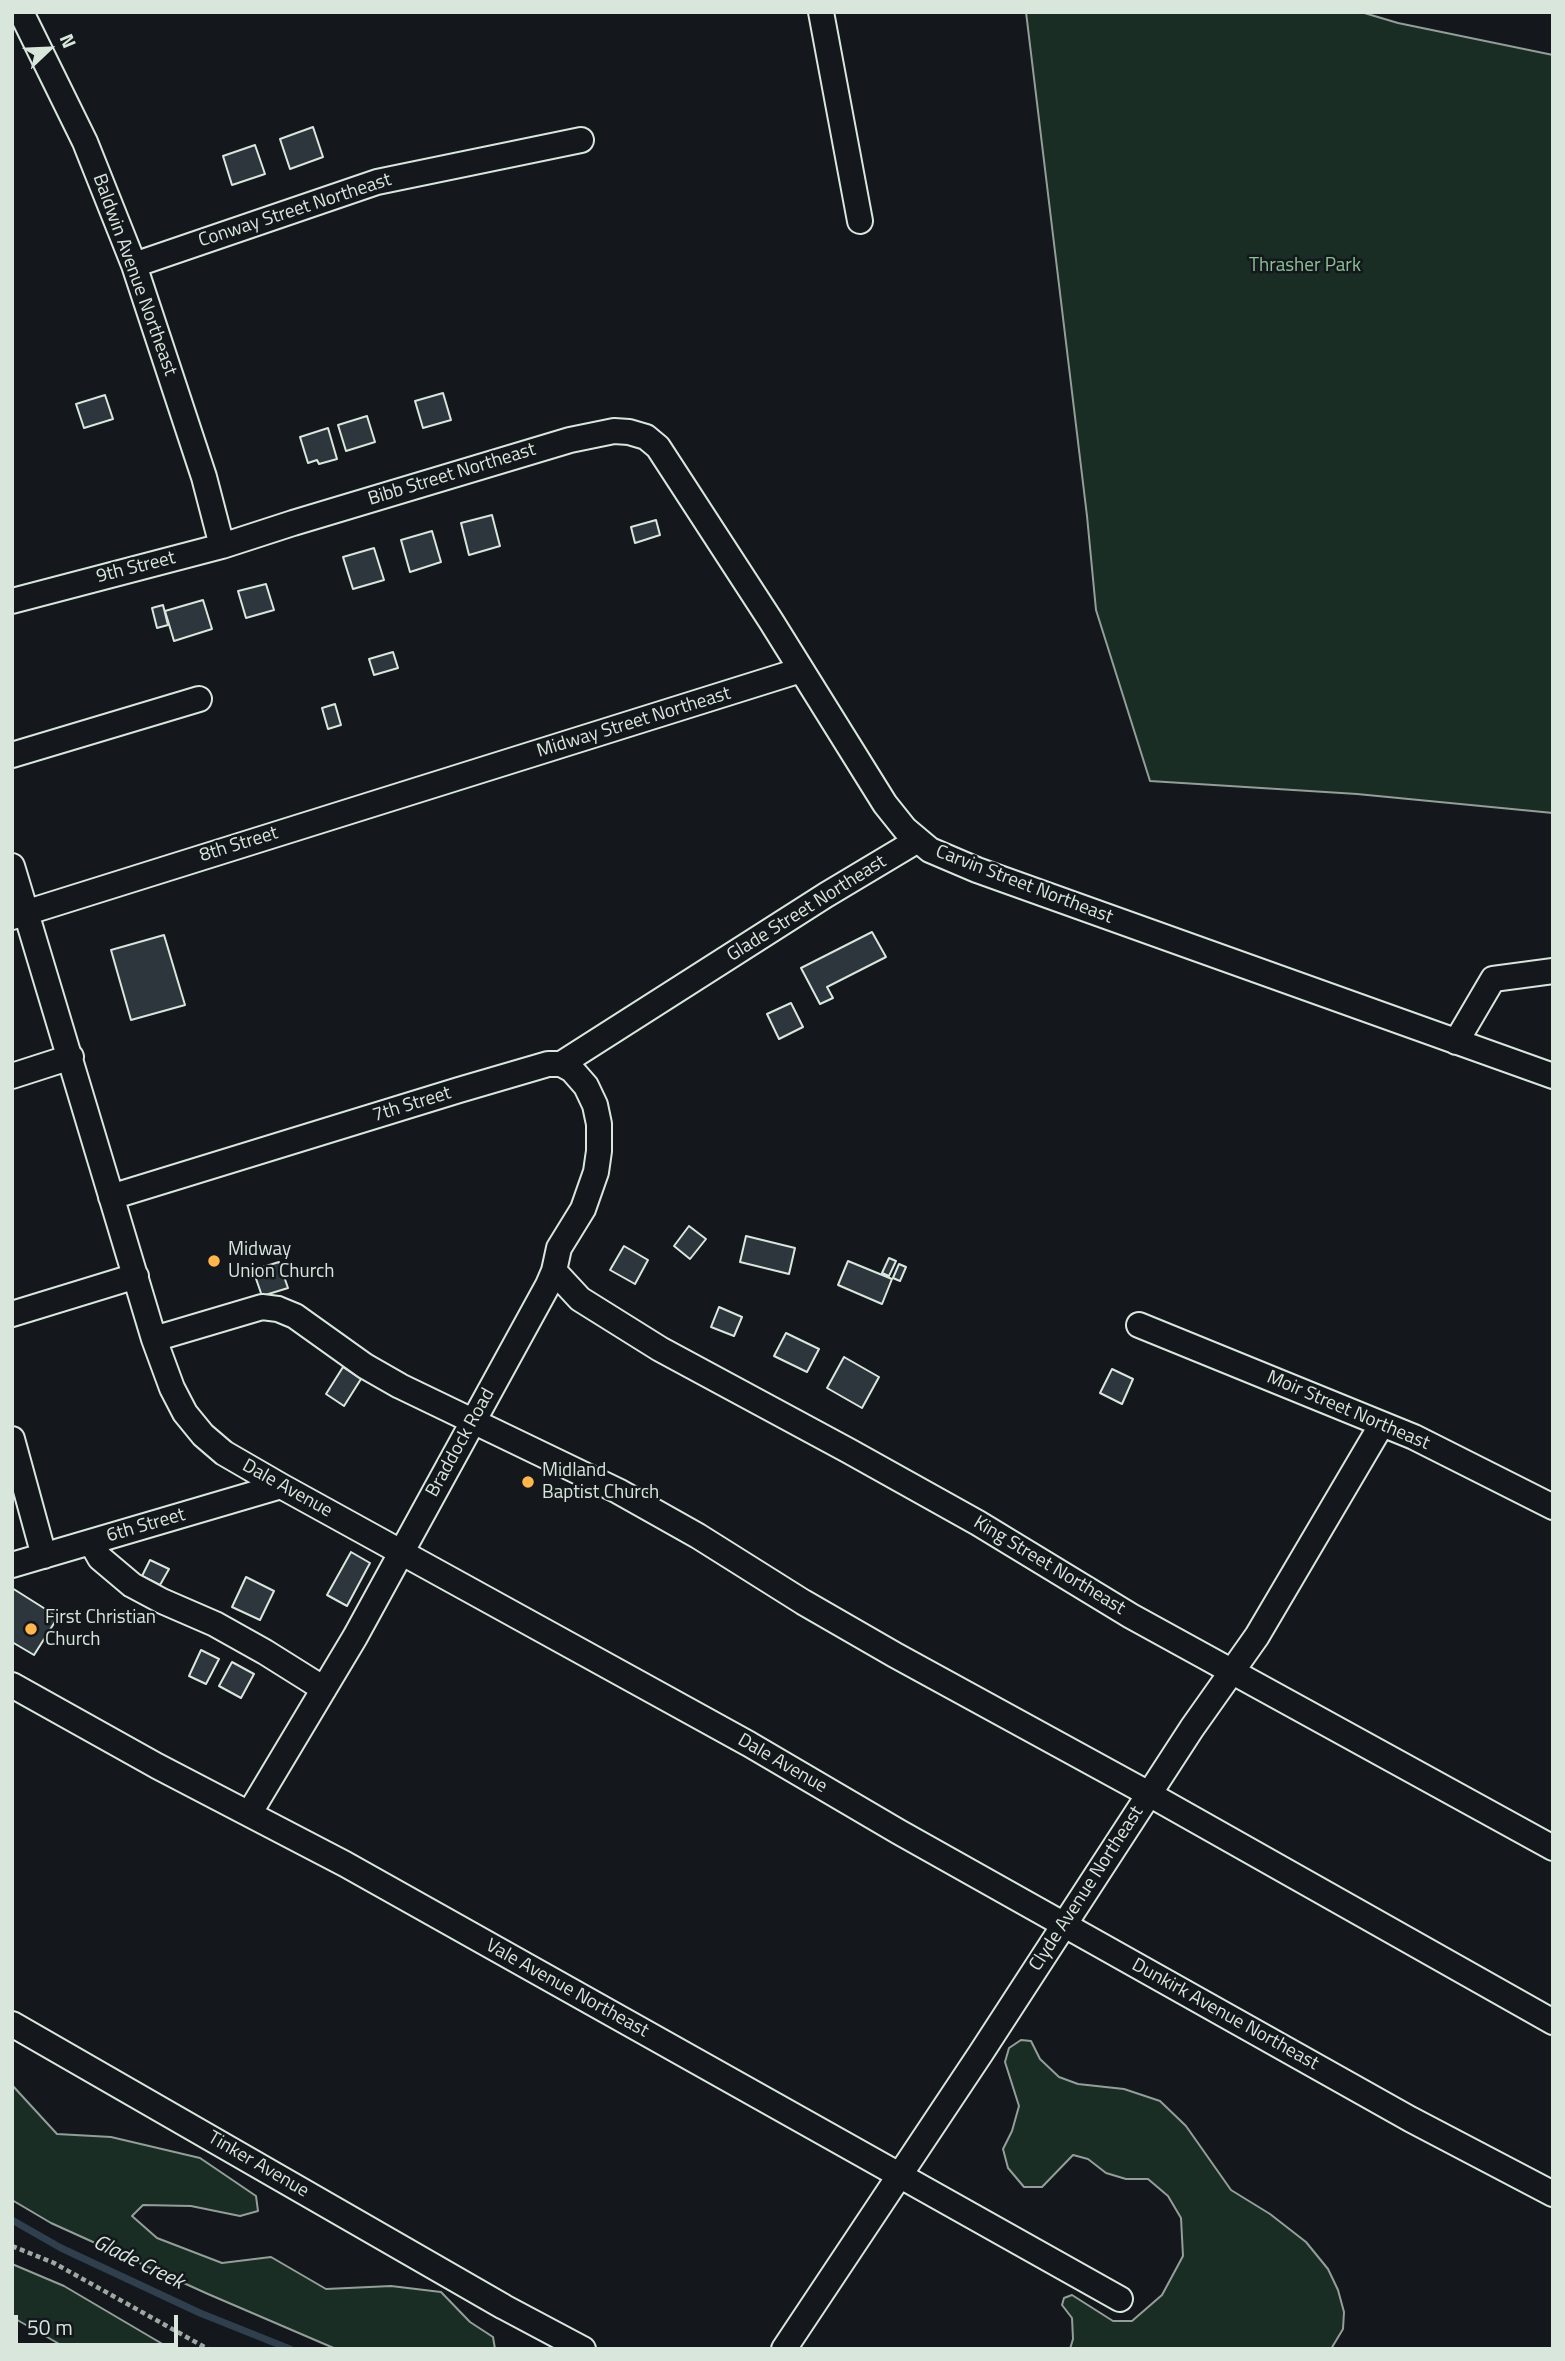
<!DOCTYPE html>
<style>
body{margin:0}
#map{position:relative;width:1565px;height:2361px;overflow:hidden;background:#14181c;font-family:"Titillium Web",sans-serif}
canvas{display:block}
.frame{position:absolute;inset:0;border:14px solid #d8e6dc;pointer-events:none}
.north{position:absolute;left:14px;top:14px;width:70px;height:70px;-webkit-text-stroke:5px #14181c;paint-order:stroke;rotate:67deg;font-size:19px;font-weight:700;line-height:28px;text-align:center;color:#d8e6dc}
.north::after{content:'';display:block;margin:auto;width:24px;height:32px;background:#d8e6dc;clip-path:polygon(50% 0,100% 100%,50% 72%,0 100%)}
.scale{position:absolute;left:14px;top:2315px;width:164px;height:32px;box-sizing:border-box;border:4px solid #d8e6dc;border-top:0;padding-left:9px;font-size:21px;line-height:24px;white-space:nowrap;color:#d8e6dc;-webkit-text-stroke:5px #14181c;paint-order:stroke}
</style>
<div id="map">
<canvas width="1565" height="2361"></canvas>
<div class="frame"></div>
<div class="north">N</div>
<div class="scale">50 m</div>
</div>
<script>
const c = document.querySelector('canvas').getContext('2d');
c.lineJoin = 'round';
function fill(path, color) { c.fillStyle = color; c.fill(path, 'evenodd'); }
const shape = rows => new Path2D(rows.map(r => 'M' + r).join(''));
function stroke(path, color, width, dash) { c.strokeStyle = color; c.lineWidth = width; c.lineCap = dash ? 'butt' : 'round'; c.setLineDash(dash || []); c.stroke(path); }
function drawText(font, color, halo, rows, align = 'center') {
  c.font = font + ' "Titillium Web",sans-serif'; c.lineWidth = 5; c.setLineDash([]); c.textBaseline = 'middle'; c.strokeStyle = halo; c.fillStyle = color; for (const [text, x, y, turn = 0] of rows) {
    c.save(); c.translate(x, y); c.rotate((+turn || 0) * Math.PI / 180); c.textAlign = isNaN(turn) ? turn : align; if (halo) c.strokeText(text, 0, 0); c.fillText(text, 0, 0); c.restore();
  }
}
const green = shape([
 [1026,12,1361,12,1398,23,1553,55,1553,813,1357,794,1150,781,1096,610,1087,516,1026,12],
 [1021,2040,1031,2041,1040,2059,1059,2077,1078,2084,1124,2089,1160,2101,1186,2126,1231,2190,1270,2214,1306,2242,1328,2269,1338,2290,1344,2312,1343,2329,1331,2349,1070,2349,1073,2339,1072,2318,1062,2305,1064,2298,1072,2295,1113,2321,1132,2321,1162,2295,1183,2256,1181,2218,1168,2196,1148,2179,1126,2179,1106,2173,1088,2159,1073,2155,1042,2187,1024,2187,1008,2168,1003,2149,1012,2131,1019,2106,1005,2062,1009,2048,1021,2040],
 [12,2085,57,2134,111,2137,200,2158,256,2196,258,2211,240,2216,191,2206,143,2205,132,2216,157,2238,222,2263,271,2257,326,2289,391,2286,441,2292,470,2322,493,2337,495,2349,336,2349,208,2294,51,2223,12,2200,12,2085],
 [12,2264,64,2286,171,2349,68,2349,12,2317,12,2264]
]);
fill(green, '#1a2d24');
stroke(green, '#939e99', 2);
stroke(shape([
 [12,2220,61,2248,200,2313,290,2349]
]), '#2f3f4d', 7);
const building = shape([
 [313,127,323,157,290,169,280,139,313,127],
 [255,145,265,174,232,185,223,156,255,145],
 [443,393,451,420,423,428,415,401,443,393],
 [105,395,113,419,84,428,76,404,105,395],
 [367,416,375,442,346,451,338,425,367,416],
 [328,428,337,459,319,464,317,460,308,463,300,437,328,428],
 [492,515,500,546,469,555,461,523,492,515],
 [656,520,660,535,635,543,631,527,656,520],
 [432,531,441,562,410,572,401,540,432,531],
 [374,548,384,580,353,589,343,557,374,548],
 [266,584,274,610,246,618,238,591,266,584],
 [203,600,212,629,174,641,165,611,203,600],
 [163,605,168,625,157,628,152,608,163,605],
 [393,652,398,668,374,675,369,659,393,652],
 [335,704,341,725,328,729,322,708,335,704],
 [872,932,886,957,827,987,833,998,820,1004,801,968,872,932],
 [164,935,185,1005,131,1020,111,950,164,935],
 [791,1003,803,1027,779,1039,767,1014,791,1003],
 [689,1226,706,1239,690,1259,674,1246,689,1226],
 [746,1236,795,1248,789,1274,740,1262,746,1236],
 [624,1246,648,1260,635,1284,610,1270,624,1246],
 [889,1258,896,1261,889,1276,882,1273,889,1258],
 [848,1261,892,1279,882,1304,838,1285,848,1261],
 [279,1262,288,1288,262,1296,253,1270,279,1262],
 [899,1264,906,1267,900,1281,893,1278,899,1264],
 [719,1307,742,1317,734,1336,711,1327,719,1307],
 [786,1333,819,1349,807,1372,774,1356,786,1333],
 [844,1357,879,1377,862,1408,827,1388,844,1357],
 [343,1367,361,1379,344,1406,326,1394,343,1367],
 [1112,1369,1133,1379,1122,1404,1100,1393,1112,1369],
 [351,1552,370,1563,347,1606,327,1595,351,1552],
 [150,1560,169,1569,160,1585,142,1576,150,1560],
 [246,1577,274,1591,260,1620,232,1607,246,1577],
 [12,1588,58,1617,34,1655,12,1642,12,1588],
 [201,1650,219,1659,206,1684,189,1676,201,1650],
 [232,1662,254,1674,241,1698,219,1686,232,1662]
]);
fill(building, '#2c363c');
stroke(building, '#d8e6dc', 2);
const minor = shape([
 [21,12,85,142,134,265,204,477,222,546],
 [821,12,860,221],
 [134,265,377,182,581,140],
 [12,601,222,546,293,523,570,440,614,431,629,432,646,437,658,447,771,621,885,804,905,829,930,850,977,870,1553,1076],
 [12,755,199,699],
 [12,866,154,1339,172,1388,185,1413,203,1435,224,1453,281,1486,749,1744,899,1832,1410,2119,1553,2194],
 [12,917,801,670],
 [1456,1042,1493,979,1553,971],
 [12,1076,71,1057],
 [111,1197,459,1090,548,1064,561,1064,826,895,918,840],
 [554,1271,580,1299,660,1349,849,1451,978,1523,1131,1616,1553,1848],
 [12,1314,136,1276],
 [1139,1325,1414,1437,1553,1507],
 [154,1339,262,1307,278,1309,295,1316,365,1366,400,1386,618,1491,698,1536,803,1602,895,1655,1149,1794,1553,2022],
 [12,1439,44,1556],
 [91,1542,100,1558,132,1585,162,1601,215,1624,265,1652,324,1689],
 [12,1565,281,1486],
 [12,1685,157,1766,345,1864,1120,2299],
 [249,1814,355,1637,548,1285,554,1271,559,1248,583,1209,596,1172,599,1151,599,1124,595,1105,586,1086,572,1070,561,1064],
 [12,2024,504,2307,583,2349],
 [784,2349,981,2053,1192,1728,1257,1636,1382,1424]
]);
stroke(minor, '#d8e6dc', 28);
stroke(shape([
 [12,2246,54,2263,208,2349]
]), '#9da8a2', 4.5, [5, 3.5]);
stroke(minor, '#14181c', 24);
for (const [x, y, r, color] of [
 [214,1261,7,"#ffb74d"],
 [528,1482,7,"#ffb74d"],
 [31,1629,7,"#ffb74d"]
]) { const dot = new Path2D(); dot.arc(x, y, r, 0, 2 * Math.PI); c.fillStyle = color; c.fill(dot); stroke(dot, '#14181c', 2.5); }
drawText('19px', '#d8e6dc', '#14181c', [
 ["Conway Street Northeast",295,211,-18],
 ["Baldwin Avenue Northeast",134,275,70],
 ["Bibb Street Northeast",452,475,-17],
 ["9th Street",136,568,-14],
 ["Midway Street Northeast",634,723,-17],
 ["8th Street",239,845,-17],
 ["Carvin Street Northeast",1024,885,21],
 ["Glade Street Northeast",807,909,-32],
 ["7th Street",412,1105,-17],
 ["Moir Street Northeast",1348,1411,23],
 ["Braddock Road",461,1443,-61],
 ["Dale Avenue",287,1489,29],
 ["6th Street",146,1526,-16],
 ["King Street Northeast",1049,1566,31],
 ["Dale Avenue",782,1764,30],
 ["Clyde Avenue Northeast",1087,1889,-57],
 ["Vale Avenue Northeast",567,1989,29],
 ["Dunkirk Avenue Northeast",1225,2015,29],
 ["Tinker Avenue",258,2165,30]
]);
drawText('19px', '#8ac095', '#14181c', [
 ["Thrasher Park",1305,266]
]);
drawText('19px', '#d8e6dc', '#14181c', [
 ["Midway",228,1250],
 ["Union Church",228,1272],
 ["Midland",542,1471],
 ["Baptist Church",542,1493],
 ["First Christian",45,1618],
 ["Church",45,1640]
], 'left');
drawText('italic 21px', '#d8e6dc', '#14181c', [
 ["Glade Creek",138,2263,26]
]);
</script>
